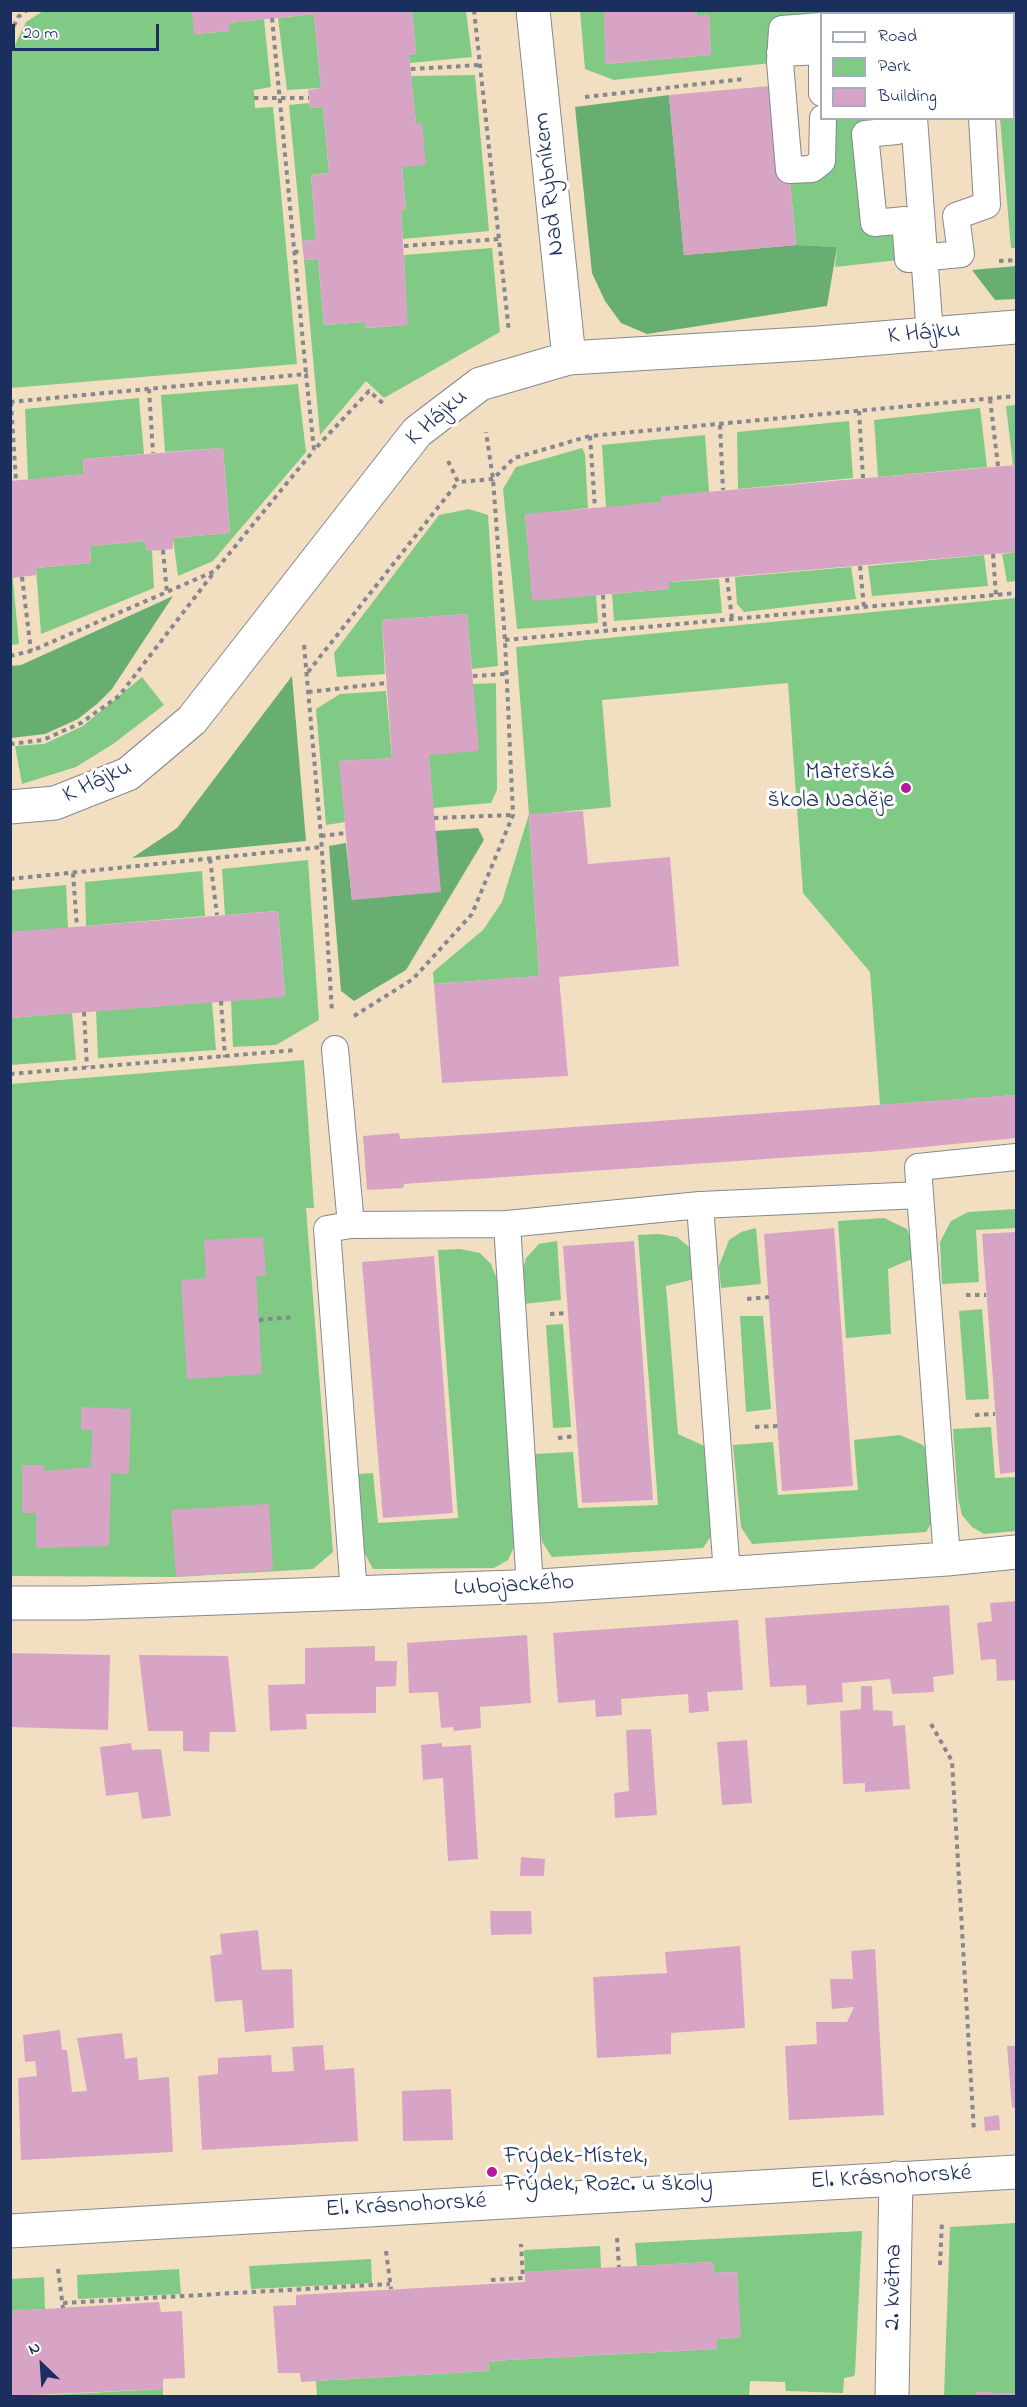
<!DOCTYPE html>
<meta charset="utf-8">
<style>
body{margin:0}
#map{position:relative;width:1027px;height:2407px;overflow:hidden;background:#f2dfc1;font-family:"Indie Flower",sans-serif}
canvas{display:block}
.frame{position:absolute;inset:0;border:12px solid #1b2f5e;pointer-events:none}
.legend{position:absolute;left:820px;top:12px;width:195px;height:108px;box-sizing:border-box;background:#fff;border:2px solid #a4acbf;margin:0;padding:8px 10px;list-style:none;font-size:18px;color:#1b2f5e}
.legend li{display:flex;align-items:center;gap:12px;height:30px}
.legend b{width:30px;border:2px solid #a4acbf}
.north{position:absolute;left:12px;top:2335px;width:60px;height:60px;-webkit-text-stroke:4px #fff;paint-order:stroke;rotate:335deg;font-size:16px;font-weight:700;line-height:24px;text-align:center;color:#1b2f5e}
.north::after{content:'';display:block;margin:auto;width:21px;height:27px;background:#1b2f5e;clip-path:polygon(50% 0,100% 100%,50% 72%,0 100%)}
.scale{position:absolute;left:12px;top:24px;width:147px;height:27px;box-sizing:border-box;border:3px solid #1b2f5e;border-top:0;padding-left:8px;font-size:18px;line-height:21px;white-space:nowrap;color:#1b2f5e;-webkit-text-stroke:4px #fff;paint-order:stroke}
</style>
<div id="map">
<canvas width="1027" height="2407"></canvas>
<div class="frame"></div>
<ul class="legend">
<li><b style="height:8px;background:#fff"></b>Road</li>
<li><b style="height:16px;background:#81ca86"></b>Park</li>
<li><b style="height:16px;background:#d8a4c5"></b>Building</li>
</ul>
<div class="north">N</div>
<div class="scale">20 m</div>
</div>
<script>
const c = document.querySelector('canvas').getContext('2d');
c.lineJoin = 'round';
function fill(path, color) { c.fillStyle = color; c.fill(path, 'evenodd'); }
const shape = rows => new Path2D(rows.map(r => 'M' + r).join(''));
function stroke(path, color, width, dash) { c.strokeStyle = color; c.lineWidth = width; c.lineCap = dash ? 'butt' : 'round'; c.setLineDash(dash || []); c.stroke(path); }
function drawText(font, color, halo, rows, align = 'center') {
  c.font = font + ' "Indie Flower",sans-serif'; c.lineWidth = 6; c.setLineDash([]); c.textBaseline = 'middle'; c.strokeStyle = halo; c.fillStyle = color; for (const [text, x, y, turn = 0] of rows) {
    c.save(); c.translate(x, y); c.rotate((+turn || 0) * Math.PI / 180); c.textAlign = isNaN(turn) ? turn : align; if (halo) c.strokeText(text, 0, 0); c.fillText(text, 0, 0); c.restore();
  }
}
fill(shape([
 [43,11,192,11,195,34,229,31,229,23,264,19,271,87,254,90,255,108,273,107,297,364,11,388,10,55,26,22],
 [412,11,466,11,472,57,410,63,409,55,416,54],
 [580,11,604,11,606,64,711,55,709,15,697,16,696,11,873,11,869,13,822,14,780,62,614,80,585,69],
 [314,14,321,88,287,90,278,18],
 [1014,63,1016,63,1016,248,1011,248,1000,119,1014,118],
 [475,75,489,231,403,239,401,210,406,209,402,167,416,124,411,76],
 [309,103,310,108,323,107,329,173,311,175,316,240,302,241,289,105],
 [823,119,897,119,865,134,874,222,905,220,908,259,835,267,837,247,796,245,789,170,812,169],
 [492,248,500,332,384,398,366,381,320,435,304,260,318,259,324,325,365,322,366,328,407,325,404,255],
 [298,384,306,452,213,561,178,576,173,538,230,533,223,448,165,452,161,395],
 [139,398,144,454,83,459,84,474,28,480,25,409],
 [1016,405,1016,465,1013,465,1006,406],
 [980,408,987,467,878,477,874,420],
 [849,421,853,478,738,489,737,432],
 [705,435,709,492,661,502,606,508,602,445],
 [582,448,585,454,588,508,525,515,533,600,596,595,598,623,517,629,503,489,516,467],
 [469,509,488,515,498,666,472,669,467,614,382,620,385,674,337,677,334,653,439,515],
 [145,541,152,551,154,588,41,634,36,568,91,563,90,546],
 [1016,552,1016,581,1007,582,1002,554],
 [984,555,988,586,872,596,868,566],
 [851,567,856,599,744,612,737,604,735,577],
 [12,570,19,644,11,645,10,571],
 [719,579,722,613,614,621,612,594,669,589,669,582],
 [1016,598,1016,1095,880,1105,870,972,803,893,788,683,602,700,611,807,529,815,539,976,434,984,433,972,483,930,502,902,529,814,516,647],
 [142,677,164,705,113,744,76,767,22,784,15,746,44,744,83,726],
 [496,683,497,790,491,803,433,808,429,755,473,684],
 [386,691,392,758,340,761,345,822,326,825,316,709,340,694],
 [308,860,319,1020,276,1045,233,1047,231,1000,285,996,278,911,225,915,222,869],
 [202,871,205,916,86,926,85,882],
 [66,885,68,928,11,932,11,890],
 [212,1002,216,1050,98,1058,96,1011],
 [72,1013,76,1060,11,1065,11,1018],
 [304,1060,314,1208,306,1208,333,1552,313,1569,176,1577,11,1576,11,1084],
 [1016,1209,1016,1228,976,1230,979,1282,942,1284,940,1242,951,1221,968,1212],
 [884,1218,907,1229,917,1257,888,1269,891,1334,846,1338,838,1221],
 [756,1228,761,1284,721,1288,719,1266,729,1240,741,1232],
 [659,1234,677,1237,689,1247,698,1267,699,1278,666,1286,678,1434,711,1449,713,1533,703,1548,552,1557,542,1542,539,1521,534,1454,573,1452,578,1508,658,1505,638,1235],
 [557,1241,561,1300,523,1304,520,1279,526,1258,539,1244],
 [460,1249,480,1253,491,1264,498,1282,515,1545,508,1560,494,1568,373,1569,365,1554,360,1531,356,1474,373,1473,378,1523,458,1518,438,1250],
 [982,1309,989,1399,966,1400,959,1311],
 [763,1316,771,1409,746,1412,740,1316],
 [563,1324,571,1427,553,1428,546,1325],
 [991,1427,995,1478,1016,1477,1016,1531,984,1534,972,1527,962,1515,958,1498,953,1429],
 [900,1435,923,1445,934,1468,935,1517,926,1532,752,1544,741,1527,733,1445,773,1442,778,1495,858,1490,854,1440],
 [1016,2223,1016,2394,976,2392,976,2396,944,2396,950,2227],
 [862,2231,855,2373,854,2376,844,2378,843,2393,786,2391,785,2382,750,2381,749,2396,317,2396,316,2381,489,2371,488,2362,508,2360,717,2349,717,2339,740,2337,737,2272,714,2273,713,2262,710,2262,637,2266,635,2243],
 [600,2246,601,2268,525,2272,524,2250],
 [371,2259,372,2283,251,2289,249,2266],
 [179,2269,181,2294,78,2299,77,2275],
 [44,2277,45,2309,11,2311,11,2279],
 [163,2389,163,2396,32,2396]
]), '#81ca86');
fill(shape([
 [669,95,684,255,796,245,837,247,827,306,647,334,621,323,605,301,592,273,575,107],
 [1016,266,1016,299,995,300,972,270],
 [173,596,112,689,97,704,78,719,45,734,11,738,11,666,21,665],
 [292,676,306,841,132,858,177,828],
 [478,828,484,840,406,970,354,1001,341,991,329,846,346,843,352,900,435,831]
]), '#68ae73');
fill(shape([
 [192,10,412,10,416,54,409,55,410,63,416,124,422,123,426,165,402,167,406,209,401,210,408,325,365,328,365,322,324,325,318,259,304,260,302,241,316,240,311,175,329,173,323,107,310,108,309,98,308,90,321,88,314,14,229,23,230,31,194,34],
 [604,10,696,10,697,16,709,14,711,55,605,64],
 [1011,10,1016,10,1016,56,1015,56],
 [781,85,796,245,684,255,669,95],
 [223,448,230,533,173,538,173,549,163,550,146,551,145,541,90,546,91,563,36,568,36,575,13,578,10,571,10,481,84,474,83,459],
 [1016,465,1016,552,669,582,669,589,532,601,525,514,661,502,661,496],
 [467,614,479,751,429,755,441,892,352,900,339,761,392,758,382,620],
 [583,811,588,864,670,857,679,966,559,977,568,1076,442,1083,434,984,539,976,529,814],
 [278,911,285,997,10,1018,10,932],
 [1016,1095,1016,1138,882,1151,432,1182,404,1184,403,1188,367,1190,363,1136,399,1133,400,1139,478,1134],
 [834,1228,853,1486,782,1491,764,1234],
 [1016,1232,1016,1472,1000,1474,982,1234],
 [263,1237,266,1275,256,1277,262,1374,187,1379,181,1280,206,1278,204,1240],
 [634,1241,653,1500,582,1503,563,1246],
 [434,1256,453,1513,383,1518,362,1262],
 [81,1407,131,1409,129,1474,111,1473,109,1546,36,1548,36,1513,22,1513,22,1465,44,1465,45,1471,91,1467,92,1430,81,1430],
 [269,1504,273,1570,176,1577,171,1510],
 [1016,1601,1016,1680,997,1681,996,1659,981,1660,977,1623,992,1621,990,1603],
 [949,1605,954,1674,933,1677,934,1692,892,1694,890,1679,842,1683,843,1702,807,1705,806,1685,770,1687,765,1618],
 [738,1620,743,1690,707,1692,709,1711,689,1713,688,1694,621,1699,622,1715,596,1717,595,1700,558,1703,553,1633],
 [527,1635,531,1703,480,1707,481,1728,454,1731,453,1727,441,1728,438,1692,409,1693,407,1643],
 [375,1646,375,1661,397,1661,396,1686,376,1687,376,1713,306,1714,307,1729,270,1731,268,1685,305,1684,305,1648],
 [10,1653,110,1655,108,1730,10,1727],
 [139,1655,228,1656,236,1732,210,1732,209,1752,183,1751,183,1731,148,1731],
 [861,1686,872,1686,873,1710,892,1711,893,1726,905,1725,910,1789,865,1792,865,1783,843,1784,840,1711,861,1709],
 [651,1729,657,1815,615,1818,614,1793,629,1791,626,1730],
 [747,1740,752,1803,722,1805,717,1742],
 [131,1743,132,1750,161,1749,171,1816,142,1819,138,1792,106,1796,100,1747],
 [442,1743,442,1747,471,1745,478,1859,448,1861,443,1778,423,1780,421,1745],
 [521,1857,545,1859,544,1876,520,1876],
 [490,1911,531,1911,532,1934,491,1935],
 [258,1930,262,1970,292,1969,294,2028,245,2032,242,2000,215,2002,210,1956,222,1954,220,1934],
 [740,1946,745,2028,671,2033,671,2054,597,2058,593,1977,667,1973,665,1952],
 [875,1949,884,2115,789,2120,785,2046,817,2044,816,2022,847,2022,854,2007,832,2009,830,1979,853,1979,851,1951],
 [60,2030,62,2050,67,2050,72,2092,87,2091,77,2038,122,2033,125,2059,137,2057,139,2080,169,2077,173,2152,21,2160,18,2078,37,2076,35,2061,25,2062,23,2035],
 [323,2045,325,2070,354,2068,358,2141,202,2150,198,2076,218,2074,218,2058,271,2055,272,2072,294,2071,292,2047],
 [1007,2046,1016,2046,1016,2107,1012,2108],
 [451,2089,453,2140,403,2141,402,2091],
 [999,2115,1000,2130,985,2131,984,2117],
 [710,2262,713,2262,714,2273,737,2272,741,2337,717,2339,717,2349,508,2360,488,2362,489,2371,316,2381,301,2382,300,2373,278,2373,273,2306,296,2305,296,2295,525,2282,525,2272],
 [159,2302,161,2312,182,2311,185,2378,163,2379,163,2389,10,2396,10,2311],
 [976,2392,1016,2394,1016,2396,976,2396]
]), '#d8a4c5');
const lane = shape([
 [908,10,908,14],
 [976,10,976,14],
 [869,14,873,10],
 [822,26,782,29,780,62,789,170,812,169,822,161,823,118],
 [780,53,822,51],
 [822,66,822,93],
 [897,118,897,131,865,134,874,223,905,220,908,259,961,254,956,216,987,205,982,118],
 [914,118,930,335],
 [335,1049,351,1225,507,1224,700,1205,920,1195],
 [700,1205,727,1574],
 [507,1224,530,1587],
 [351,1225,327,1229,354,1594],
 [947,1559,918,1167,1016,1157]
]);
const street = shape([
 [533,10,569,358],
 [10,807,55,803,128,774,192,720,417,432,480,384,569,358,819,343,1016,327],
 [10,1603,84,1603,540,1586,947,1559,1016,1552],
 [10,2231,1016,2172],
 [892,2396,896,2178]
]);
stroke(lane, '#868790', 28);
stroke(street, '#868790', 35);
stroke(shape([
 [474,10,509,332],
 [272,18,306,374],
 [10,34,18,17,27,10],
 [411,69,480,65],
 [585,97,744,79],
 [254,98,309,98],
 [404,246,499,239],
 [294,252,303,251],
 [999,261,1016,260],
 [149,389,153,453],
 [990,399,998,466],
 [10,402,306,374,314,450,369,391,385,405],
 [11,402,16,481],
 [859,411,863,478],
 [720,425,723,490],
 [590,436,595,508],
 [448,461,458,482,493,479,514,458,590,436,1016,396],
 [163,550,167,593],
 [993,554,996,595],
 [860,566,864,607],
 [22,577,31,651],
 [727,578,732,619],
 [603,595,605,630],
 [505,640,1016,593],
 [304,645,321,836,332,1012],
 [10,656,31,651,215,571,314,450],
 [308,672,458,482],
 [473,676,505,674],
 [308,692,386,683],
 [10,744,43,740,81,723,119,696,215,571],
 [434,818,513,815],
 [321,836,346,833],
 [210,859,217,915],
 [73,873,77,927],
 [10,879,322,847],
 [221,1001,225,1057],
 [84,1012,87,1067],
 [354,1016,413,979,472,914,513,815,505,640,493,479,486,432],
 [10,1074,297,1050],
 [966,1295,986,1295],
 [747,1299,769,1297],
 [550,1314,567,1313],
 [259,1320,294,1317],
 [975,1415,995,1414],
 [755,1427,778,1426],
 [558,1438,576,1436],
 [931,1724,952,1761,974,2132],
 [617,2238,619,2267],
 [386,2251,391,2289],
 [940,2265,942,2221],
 [58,2269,63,2308],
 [491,2280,523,2278,521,2244],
 [63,2303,390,2284]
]), '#868790', 4, [4.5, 4.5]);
stroke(lane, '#fff', 26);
stroke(street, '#fff', 33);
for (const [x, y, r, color] of [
 [906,788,6,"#b5179e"],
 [492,2172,6,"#b5179e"]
]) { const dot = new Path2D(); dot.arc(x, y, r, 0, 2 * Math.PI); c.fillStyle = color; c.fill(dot); stroke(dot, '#fff', 2); }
drawText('24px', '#1b2f5e', '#fff', [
 ["Nad Rybníkem",551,184,-96],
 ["K Hájku",924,335,-5],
 ["K Hájku",438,419,-41],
 ["K Hájku",98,783,-25],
 ["Lubojackého",514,1587,-3],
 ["El. Krásnohorské",891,2179,-3],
 ["El. Krásnohorské",406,2207,-3],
 ["2. května",895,2287,-89]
]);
drawText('24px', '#1b2f5e', '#fff', [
 ["Mateřská",894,774],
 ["škola Naděje",894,802],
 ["Frýdek-Místek,",504,2158,"left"],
 ["Frýdek, Rozc. u školy",504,2186,"left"]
], 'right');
</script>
